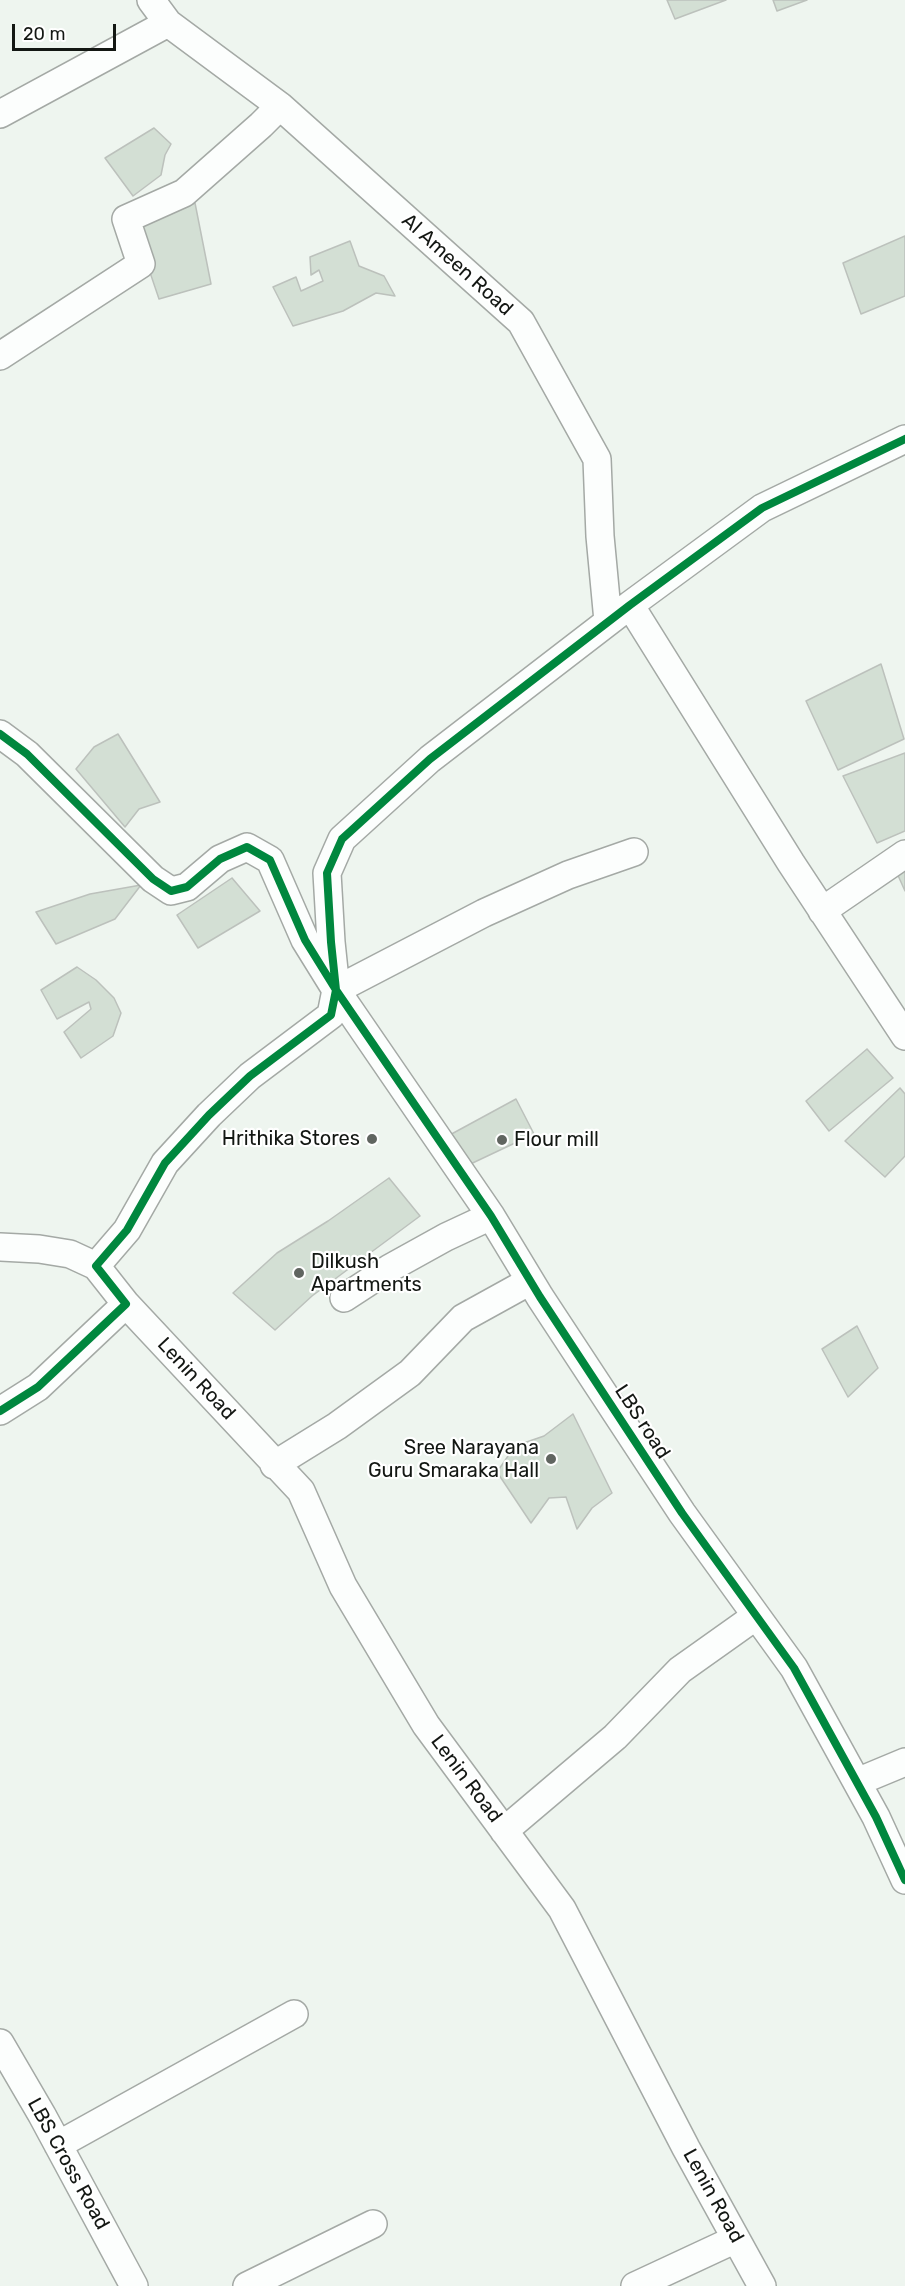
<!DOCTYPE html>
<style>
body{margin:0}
#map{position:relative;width:905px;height:2286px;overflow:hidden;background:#eef5ef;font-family:Rubik,sans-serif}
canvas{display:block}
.scale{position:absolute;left:12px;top:24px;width:104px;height:27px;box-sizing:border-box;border:3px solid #131713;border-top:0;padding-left:8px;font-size:18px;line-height:21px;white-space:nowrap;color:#131713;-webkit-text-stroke:4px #fff;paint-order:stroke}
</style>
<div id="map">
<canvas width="905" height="2286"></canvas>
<div class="scale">20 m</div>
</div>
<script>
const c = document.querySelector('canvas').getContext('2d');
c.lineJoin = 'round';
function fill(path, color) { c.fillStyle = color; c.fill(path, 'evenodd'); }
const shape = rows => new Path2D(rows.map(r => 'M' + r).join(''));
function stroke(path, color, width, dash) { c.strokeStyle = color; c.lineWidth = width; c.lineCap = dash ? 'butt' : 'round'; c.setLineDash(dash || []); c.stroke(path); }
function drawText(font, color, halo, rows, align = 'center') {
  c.font = font + ' Rubik,sans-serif'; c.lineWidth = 4.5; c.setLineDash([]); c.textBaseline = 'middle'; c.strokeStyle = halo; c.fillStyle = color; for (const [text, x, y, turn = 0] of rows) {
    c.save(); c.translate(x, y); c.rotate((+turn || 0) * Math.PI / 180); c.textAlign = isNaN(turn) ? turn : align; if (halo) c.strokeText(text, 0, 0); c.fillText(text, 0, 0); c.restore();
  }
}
const building = shape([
 [667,0,726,0,675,19,667,0],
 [773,0,807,0,777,11,773,0],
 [154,128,171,144,165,155,161,175,133,196,105,158,154,128],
 [195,203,211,284,159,299,134,225,195,203],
 [905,236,905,296,861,314,843,263,905,236],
 [350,241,359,266,384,276,395,296,376,293,343,311,293,326,273,287,296,277,301,291,323,281,319,270,311,275,310,257,350,241],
 [881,664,904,739,838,770,806,701,881,664],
 [118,734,160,802,139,809,125,827,76,769,94,747,118,734],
 [905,753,905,831,877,843,843,776,905,753],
 [905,866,905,891,896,871,905,866],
 [232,878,260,911,198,948,177,915,232,878],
 [141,885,115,919,56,944,36,912,90,894,141,885],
 [77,967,96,980,114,998,121,1013,113,1036,81,1058,64,1032,91,1009,89,1002,57,1019,41,990,77,967],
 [867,1049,893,1078,829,1131,806,1101,867,1049],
 [900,1088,905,1094,905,1156,885,1177,845,1141,900,1088],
 [516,1099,534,1134,462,1168,446,1137,516,1099],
 [389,1178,420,1216,312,1296,275,1330,233,1293,277,1253,328,1221,389,1178],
 [857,1326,878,1368,848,1397,822,1349,857,1326],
 [573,1414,612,1493,592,1508,577,1529,566,1497,549,1498,531,1523,497,1472,515,1446,544,1436,573,1414]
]);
fill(building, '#d3dfd4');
stroke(building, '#bcc1bc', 1.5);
const minor = shape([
 [151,0,168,23,280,106,521,322,597,459,600,536,608,621],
 [0,114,168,23],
 [0,356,141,264,126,219,184,193,261,125,280,106],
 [630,605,791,863,905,1036],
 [0,734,27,754,153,879,171,891,187,887,220,859,247,847,270,860,305,940,336,990,491,1216,540,1297,682,1513,794,1668,876,1817,905,1880],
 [822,911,905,854],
 [336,990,484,913,568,875,634,852],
 [0,1247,39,1249,70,1254,96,1266],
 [344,1298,390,1268,446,1237,491,1216],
 [126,1304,301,1491,343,1586,426,1725,562,1909,686,2148,762,2286],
 [0,1411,38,1387,126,1304,96,1266,127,1230,165,1163,209,1115,250,1076,331,1015,336,990,331,942,327,873,342,839,430,759,630,605,762,508,905,439],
 [274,1465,337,1426,410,1373,463,1318,530,1281],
 [857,1782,905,1762],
 [504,1831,615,1737,680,1670,756,1616],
 [0,2043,42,2115,134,2286],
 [58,2145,294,2014],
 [247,2286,373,2224],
 [635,2286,736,2239]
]);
stroke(minor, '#a4a9a5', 30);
stroke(minor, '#fcfefd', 27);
stroke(shape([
 [0,734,27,754,153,879,171,891,187,887,220,859,247,847,270,860,305,940,336,990,491,1216,540,1297,682,1513,794,1668,876,1817,905,1880],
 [0,1411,38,1387,126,1304,96,1266,127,1230,165,1163,209,1115,250,1076,331,1015,336,990,331,942,327,873,342,839,430,759,630,605,762,508,905,439]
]), '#00873e', 8);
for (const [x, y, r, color] of [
 [372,1139,6,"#606560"],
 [502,1140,6,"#606560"],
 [299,1273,6,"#606560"],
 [551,1459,6,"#606560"]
]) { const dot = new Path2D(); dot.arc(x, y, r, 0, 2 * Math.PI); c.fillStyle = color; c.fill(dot); stroke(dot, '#fff', 2); }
drawText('20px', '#131713', '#fff', [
 ["Al Ameen Road",457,265,42],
 ["Lenin Road",196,1379,47],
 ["LBS road",642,1422,57],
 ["Lenin Road",466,1779,53],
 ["LBS Cross Road",68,2164,61],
 ["Lenin Road",713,2196,61]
]);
drawText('20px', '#131713', '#fff', [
 ["Hrithika Stores",360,1139],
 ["Flour mill",514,1140,"left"],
 ["Dilkush",311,1262,"left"],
 ["Apartments",311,1285,"left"],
 ["Sree Narayana",539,1448],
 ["Guru Smaraka Hall",539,1471]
], 'right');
</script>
